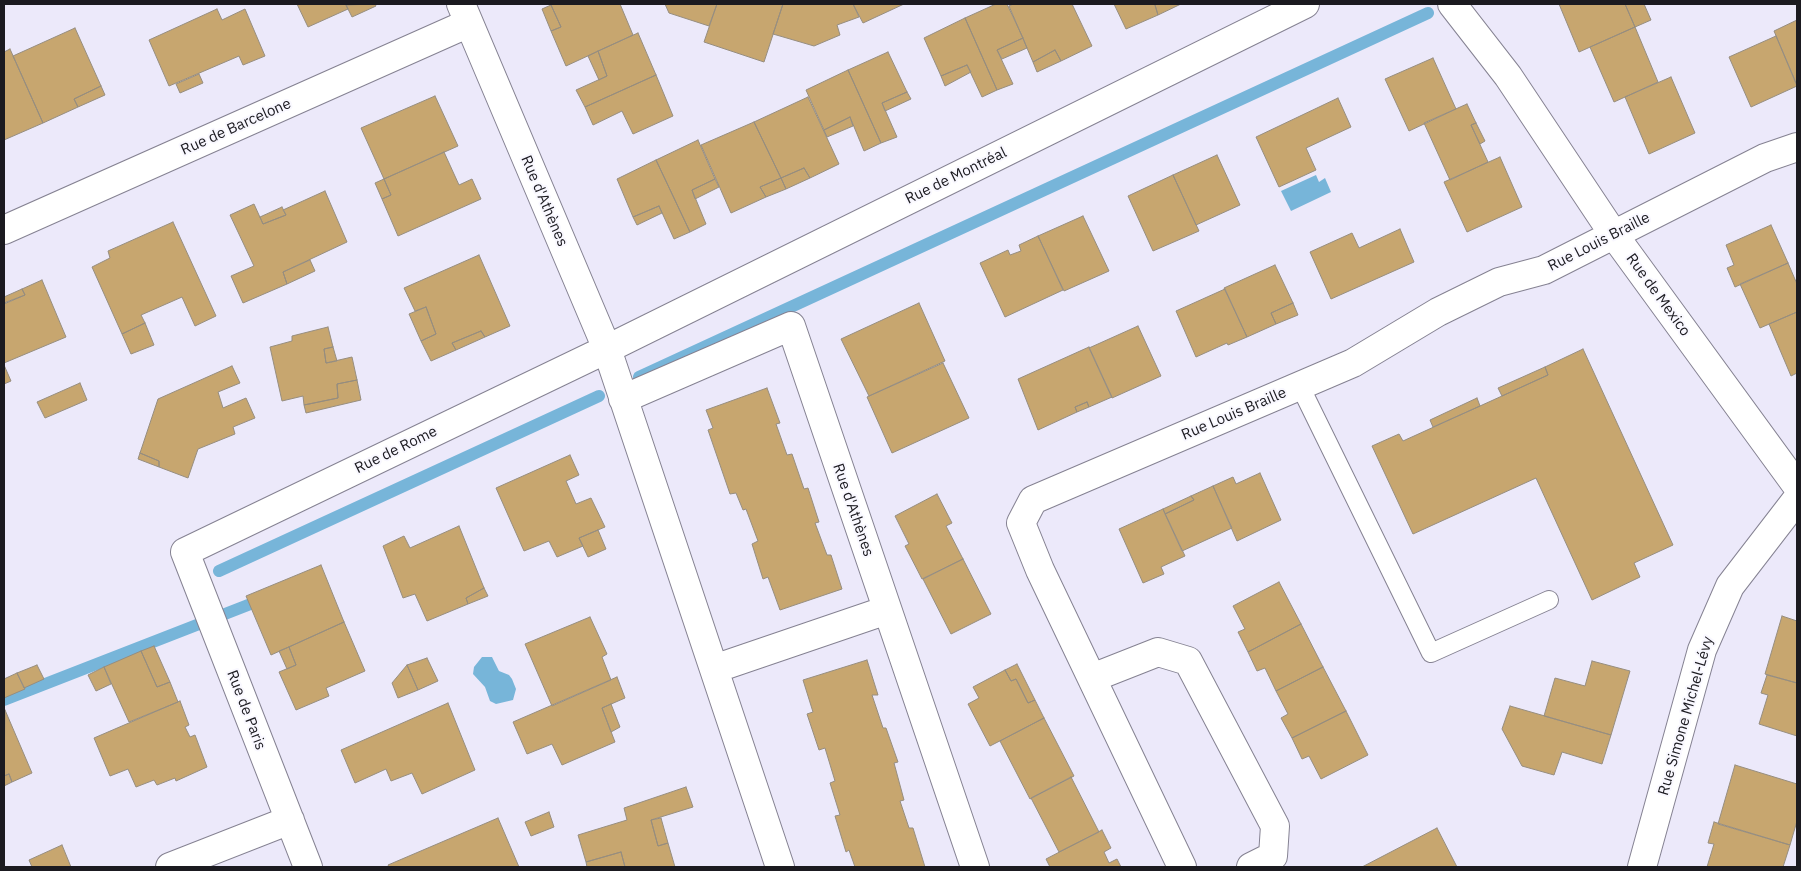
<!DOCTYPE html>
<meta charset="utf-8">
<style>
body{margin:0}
#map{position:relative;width:1801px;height:871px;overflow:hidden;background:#ece9fa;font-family:"IBM Plex Sans",sans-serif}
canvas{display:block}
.frame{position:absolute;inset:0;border:5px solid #1b1a20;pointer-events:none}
</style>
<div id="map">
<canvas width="1801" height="871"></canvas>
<div class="frame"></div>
</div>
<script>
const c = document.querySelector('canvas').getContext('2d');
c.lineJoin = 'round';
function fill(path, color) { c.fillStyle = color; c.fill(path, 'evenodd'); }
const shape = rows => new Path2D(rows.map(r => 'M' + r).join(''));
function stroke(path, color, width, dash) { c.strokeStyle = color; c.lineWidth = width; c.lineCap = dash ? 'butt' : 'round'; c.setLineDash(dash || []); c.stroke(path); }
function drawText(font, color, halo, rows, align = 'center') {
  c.font = font + ' "IBM Plex Sans",sans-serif'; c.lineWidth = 4; c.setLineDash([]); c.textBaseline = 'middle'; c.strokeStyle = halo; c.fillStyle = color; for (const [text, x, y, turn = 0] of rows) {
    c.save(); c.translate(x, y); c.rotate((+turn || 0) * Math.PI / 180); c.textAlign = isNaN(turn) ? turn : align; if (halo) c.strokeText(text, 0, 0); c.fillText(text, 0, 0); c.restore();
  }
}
fill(shape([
 [1316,175,1319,182,1325,178,1331,192,1291,211,1281,191],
 [482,657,492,657,499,671,509,675,512,679,516,689,513,700,496,704,490,701,485,687,473,674,474,667]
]), '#77b5d9');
stroke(shape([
 [639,377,1428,13],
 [219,571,599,396],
 [4,700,266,598]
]), '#77b5d9', 12);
const building = shape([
 [297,4,348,4,346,5,348,9,308,27,297,4],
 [375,4,376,6,352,17,346,5,375,4],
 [554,4,620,4,633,35,566,66,551,31,561,27,551,5,554,4],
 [665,4,717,4,709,26,669,13,665,4],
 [717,4,783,4,764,62,704,42,717,4],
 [783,4,853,4,859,17,837,25,840,35,814,46,773,34,783,4],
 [853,4,904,4,863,23,853,4],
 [996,4,1007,4,1023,38,997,50,1013,84,997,90,965,18,996,4],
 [1013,4,1072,4,1092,46,1061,61,1055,50,1033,62,1009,6,1013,4],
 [1114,4,1157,4,1155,5,1158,15,1126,29,1114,4],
 [1181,4,1158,15,1155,5,1157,4,1181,4],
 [1559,4,1625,4,1635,27,1579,52,1559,4],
 [1625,4,1644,4,1651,20,1635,27,1625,4],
 [551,5,561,27,551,31,542,9,551,5],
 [217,9,222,20,245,9,265,56,243,65,239,56,169,86,149,40,217,9],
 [965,18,997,90,982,97,967,65,941,76,924,38,965,18],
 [1797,20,1797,85,1774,31,1797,20],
 [1635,27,1658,82,1614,102,1590,47,1635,27],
 [75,28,101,86,74,99,78,107,43,123,13,56,75,28],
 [638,33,656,75,585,107,576,90,607,76,598,51,638,33],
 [1776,36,1797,86,1751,107,1729,57,1776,36],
 [1023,38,1027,48,1002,59,997,50,1023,38],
 [10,49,43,123,4,140,4,52,10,49],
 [1055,50,1061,61,1037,72,1033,62,1055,50],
 [598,51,607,76,599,80,588,56,598,51],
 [888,52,907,92,882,103,897,137,881,143,848,70,888,52],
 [1433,58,1456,109,1409,131,1385,79,1433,58],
 [967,65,971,72,945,86,941,76,967,65],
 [848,70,881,143,864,151,850,117,824,130,806,90,848,70],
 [199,74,203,83,180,93,176,84,199,74],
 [656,75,673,116,633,134,622,111,593,125,585,107,656,75],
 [1671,77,1695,133,1649,154,1625,97,1671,77],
 [101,86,105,95,78,107,74,99,101,86],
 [907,92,911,99,885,111,882,103,907,92],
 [435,96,458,146,384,179,361,128,435,96],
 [808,97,839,164,810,178,804,168,781,178,754,122,808,97],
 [1338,98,1351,127,1306,148,1316,170,1279,187,1256,137,1338,98],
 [1467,104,1476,123,1471,125,1488,162,1450,180,1424,123,1467,104],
 [850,117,853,126,827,137,824,130,850,117],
 [754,122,781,178,760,187,766,197,731,213,701,145,754,122],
 [1476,123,1485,141,1480,144,1471,125,1476,123],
 [698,140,715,179,692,190,706,224,690,232,656,160,698,140],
 [444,152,459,185,472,179,481,199,398,236,382,199,391,195,384,179,444,152],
 [1217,155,1240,205,1196,225,1173,175,1217,155],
 [1500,157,1522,207,1467,232,1444,182,1500,157],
 [656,160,690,232,674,239,659,206,633,217,617,179,656,160],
 [804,168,810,178,786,189,781,178,804,168],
 [1173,175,1199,231,1153,251,1128,196,1173,175],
 [781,178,786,189,766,197,760,187,781,178],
 [384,179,391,195,382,199,375,183,384,179],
 [715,179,719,187,695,199,692,190,715,179],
 [325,191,347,242,283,272,287,284,243,303,231,276,254,266,230,215,254,204,263,224,286,215,283,210,325,191],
 [659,206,662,213,637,225,633,217,659,206],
 [282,207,286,215,263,224,260,217,282,207],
 [1083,216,1109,271,1064,291,1038,236,1083,216],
 [173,222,216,316,195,326,182,297,141,315,145,323,122,334,92,267,110,258,108,251,173,222],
 [1771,225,1788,263,1735,287,1727,268,1734,265,1726,245,1771,225],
 [1400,229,1414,262,1331,299,1310,252,1352,233,1359,248,1400,229],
 [1038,236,1063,290,1005,317,980,263,1008,250,1010,255,1021,251,1019,245,1038,236],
 [479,255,510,326,485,337,481,331,452,343,456,350,431,361,421,341,436,334,426,307,415,311,404,288,479,255],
 [310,260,315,271,287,284,283,272,310,260],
 [1788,263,1797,284,1797,312,1760,328,1740,284,1788,263],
 [1275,265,1293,303,1271,313,1276,324,1247,337,1224,288,1275,265],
 [42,280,66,337,4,363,4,303,25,295,22,289,42,280],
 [22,289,25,295,4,304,4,297,22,289],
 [1225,289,1247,337,1228,345,1227,343,1196,357,1176,311,1225,289],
 [919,303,945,361,869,396,841,339,919,303],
 [1293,303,1298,315,1276,324,1271,313,1293,303],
 [426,307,436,334,421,341,409,314,426,307],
 [1797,312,1797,373,1791,376,1769,324,1797,312],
 [145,323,154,345,131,354,122,334,145,323],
 [1138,326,1161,376,1112,398,1089,348,1138,326],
 [328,327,333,347,324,349,326,363,352,357,357,380,337,384,338,398,304,405,303,396,282,401,270,347,292,341,292,336,328,327],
 [481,331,485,337,456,350,452,343,481,331],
 [333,347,337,361,326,363,324,349,333,347],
 [1089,347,1112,397,1089,407,1087,402,1075,407,1077,412,1038,430,1018,379,1089,347],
 [1583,349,1673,545,1634,563,1640,577,1592,600,1536,478,1413,534,1372,446,1399,434,1403,441,1502,396,1548,375,1545,367,1583,349],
 [943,363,969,418,892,453,867,397,943,363],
 [4,365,11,381,4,384,4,365],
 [232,366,240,383,218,392,223,408,246,398,255,418,233,427,235,434,198,449,188,478,159,467,159,461,140,453,158,399,232,366],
 [1545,367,1548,375,1502,396,1498,388,1545,367],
 [357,380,361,400,306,413,304,405,338,398,337,384,357,380],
 [80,383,87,400,45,418,37,402,80,383],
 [767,388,780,423,776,424,787,455,792,454,804,489,808,488,819,522,815,523,827,555,831,555,842,589,780,610,768,577,763,579,752,544,758,541,746,509,743,510,736,493,730,494,708,430,713,428,706,410,767,388],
 [1477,398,1480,406,1433,427,1430,420,1477,398],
 [1087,402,1089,407,1077,412,1075,407,1087,402],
 [140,453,159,461,159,467,138,459,140,453],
 [570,455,579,475,566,481,576,504,591,498,605,527,579,538,583,546,557,557,549,541,524,551,496,488,570,455],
 [1260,473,1281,520,1237,541,1213,486,1233,477,1236,484,1260,473],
 [1213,486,1232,528,1182,551,1165,514,1194,500,1191,496,1213,486],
 [937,494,952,523,946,526,963,559,922,579,905,546,909,544,895,516,937,494],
 [1191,496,1194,500,1165,514,1163,509,1191,496],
 [1163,509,1185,556,1161,567,1164,574,1143,583,1119,529,1163,509],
 [459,526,484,588,466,598,468,604,427,621,415,594,403,598,383,546,404,536,410,548,459,526],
 [598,530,606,549,588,557,579,538,598,530],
 [963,559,991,614,951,634,923,579,963,559],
 [321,565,344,622,271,655,246,596,321,565],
 [1279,582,1301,624,1248,652,1238,632,1245,629,1233,606,1279,582],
 [484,588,488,596,468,604,466,598,484,588],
 [1782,616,1797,621,1797,683,1765,674,1782,616],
 [590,617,607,654,602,657,611,680,552,706,525,644,590,617],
 [344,622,365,671,326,688,329,696,296,710,279,672,296,665,289,647,344,622],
 [1301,624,1323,667,1276,691,1265,668,1257,671,1248,652,1301,624],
 [154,646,170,682,157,687,141,651,154,646],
 [289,647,296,665,287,669,279,651,289,647],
 [141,651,157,687,170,682,178,702,129,722,104,667,141,651],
 [427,658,438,681,418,690,407,665,427,658],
 [867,660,878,695,872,695,883,728,886,728,898,762,894,763,904,800,900,801,909,828,913,828,925,867,855,867,849,850,846,852,835,816,840,815,830,783,835,781,825,748,819,750,807,714,813,712,803,680,867,660],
 [1592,661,1630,671,1611,735,1544,716,1555,678,1585,686,1592,661],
 [1017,664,1035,700,1028,703,1016,679,1011,681,1005,670,1017,664],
 [37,665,44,679,24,688,17,673,37,665],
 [407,665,418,690,398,698,392,683,407,665],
 [104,667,111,684,96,691,88,675,104,667],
 [1323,667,1346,711,1292,738,1281,718,1288,714,1276,691,1323,667],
 [1005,670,1011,681,1016,679,1028,703,1035,700,1044,718,990,746,968,704,979,698,973,687,1005,670],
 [17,673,25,689,4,698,4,679,17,673],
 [1767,675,1797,683,1797,736,1759,724,1768,695,1761,693,1767,675],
 [617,677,625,698,602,708,615,742,562,765,552,744,527,754,513,722,617,677],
 [180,701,189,725,185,727,190,737,195,735,207,767,176,781,175,778,157,785,154,780,136,787,128,769,110,776,94,738,180,701],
 [448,703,475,770,422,794,412,773,391,781,386,769,355,783,341,750,448,703],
 [611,704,620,727,611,732,602,708,611,704],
 [1510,706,1611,735,1602,764,1562,752,1554,775,1522,766,1502,729,1510,706],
 [5,710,32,773,12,782,9,774,4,776,5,710],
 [1346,711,1368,755,1321,779,1309,756,1302,759,1292,738,1346,711],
 [1044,718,1074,776,1030,799,1000,741,1044,718],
 [1735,765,1797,784,1797,821,1790,845,1718,824,1735,765],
 [9,774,12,782,4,786,4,776,9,774],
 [1071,777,1099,832,1059,852,1031,798,1071,777],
 [686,787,693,807,651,820,658,846,668,843,675,867,625,867,621,852,586,862,578,835,627,820,624,808,686,787],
 [549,812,554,827,531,836,525,822,549,812],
 [498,818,519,867,389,867,388,865,498,818],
 [661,818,668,843,658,846,651,820,661,818],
 [1714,822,1790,845,1783,867,1707,867,1714,844,1708,843,1714,822],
 [1437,828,1457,867,1362,867,1437,828],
 [1102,830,1111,848,1104,852,1109,863,1117,859,1121,867,1050,867,1046,859,1102,830],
 [62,845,71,867,32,867,29,860,62,845],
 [621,852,625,867,587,867,586,862,621,852]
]);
fill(building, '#c7a66f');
stroke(building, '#968d7f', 1);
const lane = shape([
 [1300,386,1431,653,1549,600]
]);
const street = shape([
 [461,4,607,349,780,867],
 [1452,4,1508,76,1614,235,1797,486],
 [4,230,469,23],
 [623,399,791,326,975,867],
 [714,669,887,610],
 [1092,678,1158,652,1188,661,1275,826,1273,856,1251,867],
 [170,867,290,820],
 [308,867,185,552,607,349,1305,4],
 [1182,867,1040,570,1021,523,1033,500,1353,363,1438,312,1499,282,1544,270,1765,158,1797,147],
 [1642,867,1702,650,1730,586,1797,499]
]);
stroke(lane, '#858292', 20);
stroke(street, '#858292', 30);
stroke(lane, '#fff', 18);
stroke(street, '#fff', 28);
drawText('15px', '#1b1a20', '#f9f8ff', [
 ["Rue de Barcelone",236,127,-24],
 ["Rue de Montréal",956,176,-26],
 ["Rue d'Athènes",544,201,67],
 ["Rue Louis Braille",1599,242,-27],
 ["Rue de Mexico",1658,295,54],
 ["Rue Louis Braille",1234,414,-23],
 ["Rue de Rome",396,450,-26],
 ["Rue d'Athènes",853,510,71],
 ["Rue de Paris",246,710,69],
 ["Rue Simone Michel-Lévy",1686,716,-74]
]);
</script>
